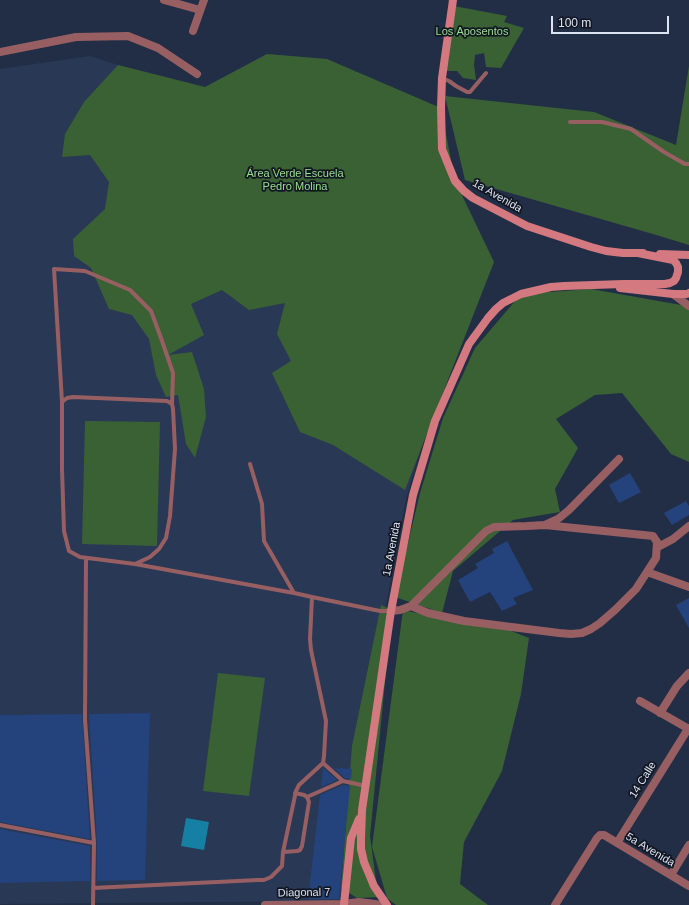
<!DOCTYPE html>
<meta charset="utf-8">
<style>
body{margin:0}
#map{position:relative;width:689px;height:905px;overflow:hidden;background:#222e45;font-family:Arial,sans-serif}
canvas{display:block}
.scale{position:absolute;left:551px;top:16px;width:118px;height:18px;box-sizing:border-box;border:2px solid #dce4f4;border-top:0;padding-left:5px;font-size:12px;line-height:14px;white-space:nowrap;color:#dce4f4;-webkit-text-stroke:3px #111621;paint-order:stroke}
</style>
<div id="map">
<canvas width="689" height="905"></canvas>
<div class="scale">100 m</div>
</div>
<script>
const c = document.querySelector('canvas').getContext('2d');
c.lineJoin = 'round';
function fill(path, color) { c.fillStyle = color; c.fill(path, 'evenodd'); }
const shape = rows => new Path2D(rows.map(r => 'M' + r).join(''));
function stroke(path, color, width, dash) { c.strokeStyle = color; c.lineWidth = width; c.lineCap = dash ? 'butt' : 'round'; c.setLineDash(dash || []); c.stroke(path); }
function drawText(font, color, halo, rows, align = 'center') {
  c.font = font + ' Arial,sans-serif'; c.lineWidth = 3.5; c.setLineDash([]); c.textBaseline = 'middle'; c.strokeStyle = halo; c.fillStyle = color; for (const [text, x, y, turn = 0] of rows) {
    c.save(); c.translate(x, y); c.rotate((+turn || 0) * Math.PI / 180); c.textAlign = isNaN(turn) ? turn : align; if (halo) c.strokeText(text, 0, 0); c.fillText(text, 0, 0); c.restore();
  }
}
fill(shape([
 [267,54,327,59,448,164,494,262,460,344,431,415,406,499,384,616,342,902,322,901,0,904,0,69,90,56,118,65,205,87]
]), '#293854');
fill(shape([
 [454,6,507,16,504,22,524,28,501,68,486,67,484,53,475,55,474,65,476,80,463,78,457,71,444,71],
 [267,54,327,59,441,108,455,181,494,262,405,490,333,445,300,432,272,373,291,361,277,334,285,303,249,310,222,290,191,304,204,335,168,355,192,352,204,389,206,417,195,458,186,444,178,395,166,397,156,375,149,339,132,315,109,309,91,268,74,256,73,239,105,209,109,182,90,155,62,157,65,134,84,102,118,65,205,87],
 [689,66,689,245,653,234,465,180,445,96,594,112,676,145],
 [591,289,681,305,689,308,689,462,671,454,622,393,595,395,556,419,578,448,555,489,560,512,513,520,453,571,442,613,395,597,420,493,443,418,475,348,521,294],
 [85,421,160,422,157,546,82,544],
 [381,605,392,610,370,836,376,881,379,897,357,898,341,888,352,746],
 [403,610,453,621,501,627,529,638,521,694,502,771,464,842,460,884,488,905,396,905,387,898,372,847],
 [218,673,265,678,249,796,203,791]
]), '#396134');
fill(shape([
 [186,818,209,822,204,850,181,846]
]), '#1580a4');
fill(shape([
 [630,473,641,492,619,503,609,485],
 [686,501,689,506,689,515,672,525,664,513],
 [507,541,533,590,513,598,517,604,502,611,490,592,470,602,458,580,478,568,475,564,494,553,492,549],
 [689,598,689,628,676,605],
 [150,713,145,880,97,881,97,843,89,714],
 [82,714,90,839,0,822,0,715],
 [323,768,337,780,321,787],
 [334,768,352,769,351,779,345,778],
 [343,785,350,786,339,899,308,899,320,795],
 [0,829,90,846,90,881,0,883]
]), '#24427b');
stroke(shape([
 [442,78,449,81,456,86,467,92,470,92,486,73],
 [570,122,602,122,631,129,664,152,685,164,689,164],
 [62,402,54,269,85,271,130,290,151,311,161,338,173,373,172,404],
 [250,464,262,504,264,541,294,593,312,597,380,611,391,611],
 [86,558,85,720,94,843,93,905],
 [135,564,150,557,159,549,166,538,170,516,175,449,173,409,172,404,167,401,73,397,67,398,62,402,62,469,64,531,69,551,80,557,135,564,294,593],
 [323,763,343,781,366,786],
 [307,797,343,781],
 [0,825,94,843],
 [283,852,297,851,300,850,302,846,309,802,307,797,304,795,295,793],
 [93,888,258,880,264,880,271,877,282,866,283,852,296,791,299,785,323,763,324,756,326,721,311,650,310,639,312,597]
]), '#985f63', 4);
stroke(shape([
 [164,0,200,10],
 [193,31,204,0],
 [0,52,76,37,128,36,158,48,197,74],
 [673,294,689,306],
 [658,547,673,539,689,526],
 [647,572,689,587],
 [411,606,428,613,464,621,559,633,571,634,582,633,591,629,600,623,615,610,636,589,656,558,657,542,653,536,545,525],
 [391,611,400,610,411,606,486,531,494,527,527,526,545,525,558,519,569,510,619,459],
 [640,701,689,729],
 [660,713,677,686,689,673],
 [617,843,686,732,689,729],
 [671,875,689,845],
 [555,905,597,838,600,835,604,835,689,886]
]), '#985f63', 8);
stroke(shape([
 [265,905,344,904,359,902,375,904,379,905]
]), '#985f63', 8);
stroke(shape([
 [453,0,442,78,441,108,442,149,448,164,455,181,464,191,473,198,527,226,591,247,606,251,623,253,643,253],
 [660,254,689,255],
 [620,288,673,294,687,294,689,293],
 [344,904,351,838,359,819],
 [387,905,374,886,364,862,361,849,361,838,362,810,391,611,413,495,435,421,469,344,488,318,496,309,503,303,521,294,551,287,564,286,623,284,665,284,670,283,674,281,676,278,678,272,678,267,676,263,673,260,638,253]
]), '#d3797f', 8);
drawText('11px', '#97e08d', '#111621', [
 ["Los Aposentos",472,32],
 ["Área Verde Escuela",295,174],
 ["Pedro Molina",295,187]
]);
drawText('11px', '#dce4f4', '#111621', [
 ["1a Avenida",497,196,30],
 ["1a Avenida",392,549,-79],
 ["14 Calle",643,780,-58],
 ["5a Avenida",650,850,31],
 ["Diagonal 7",304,893,-1]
]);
</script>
